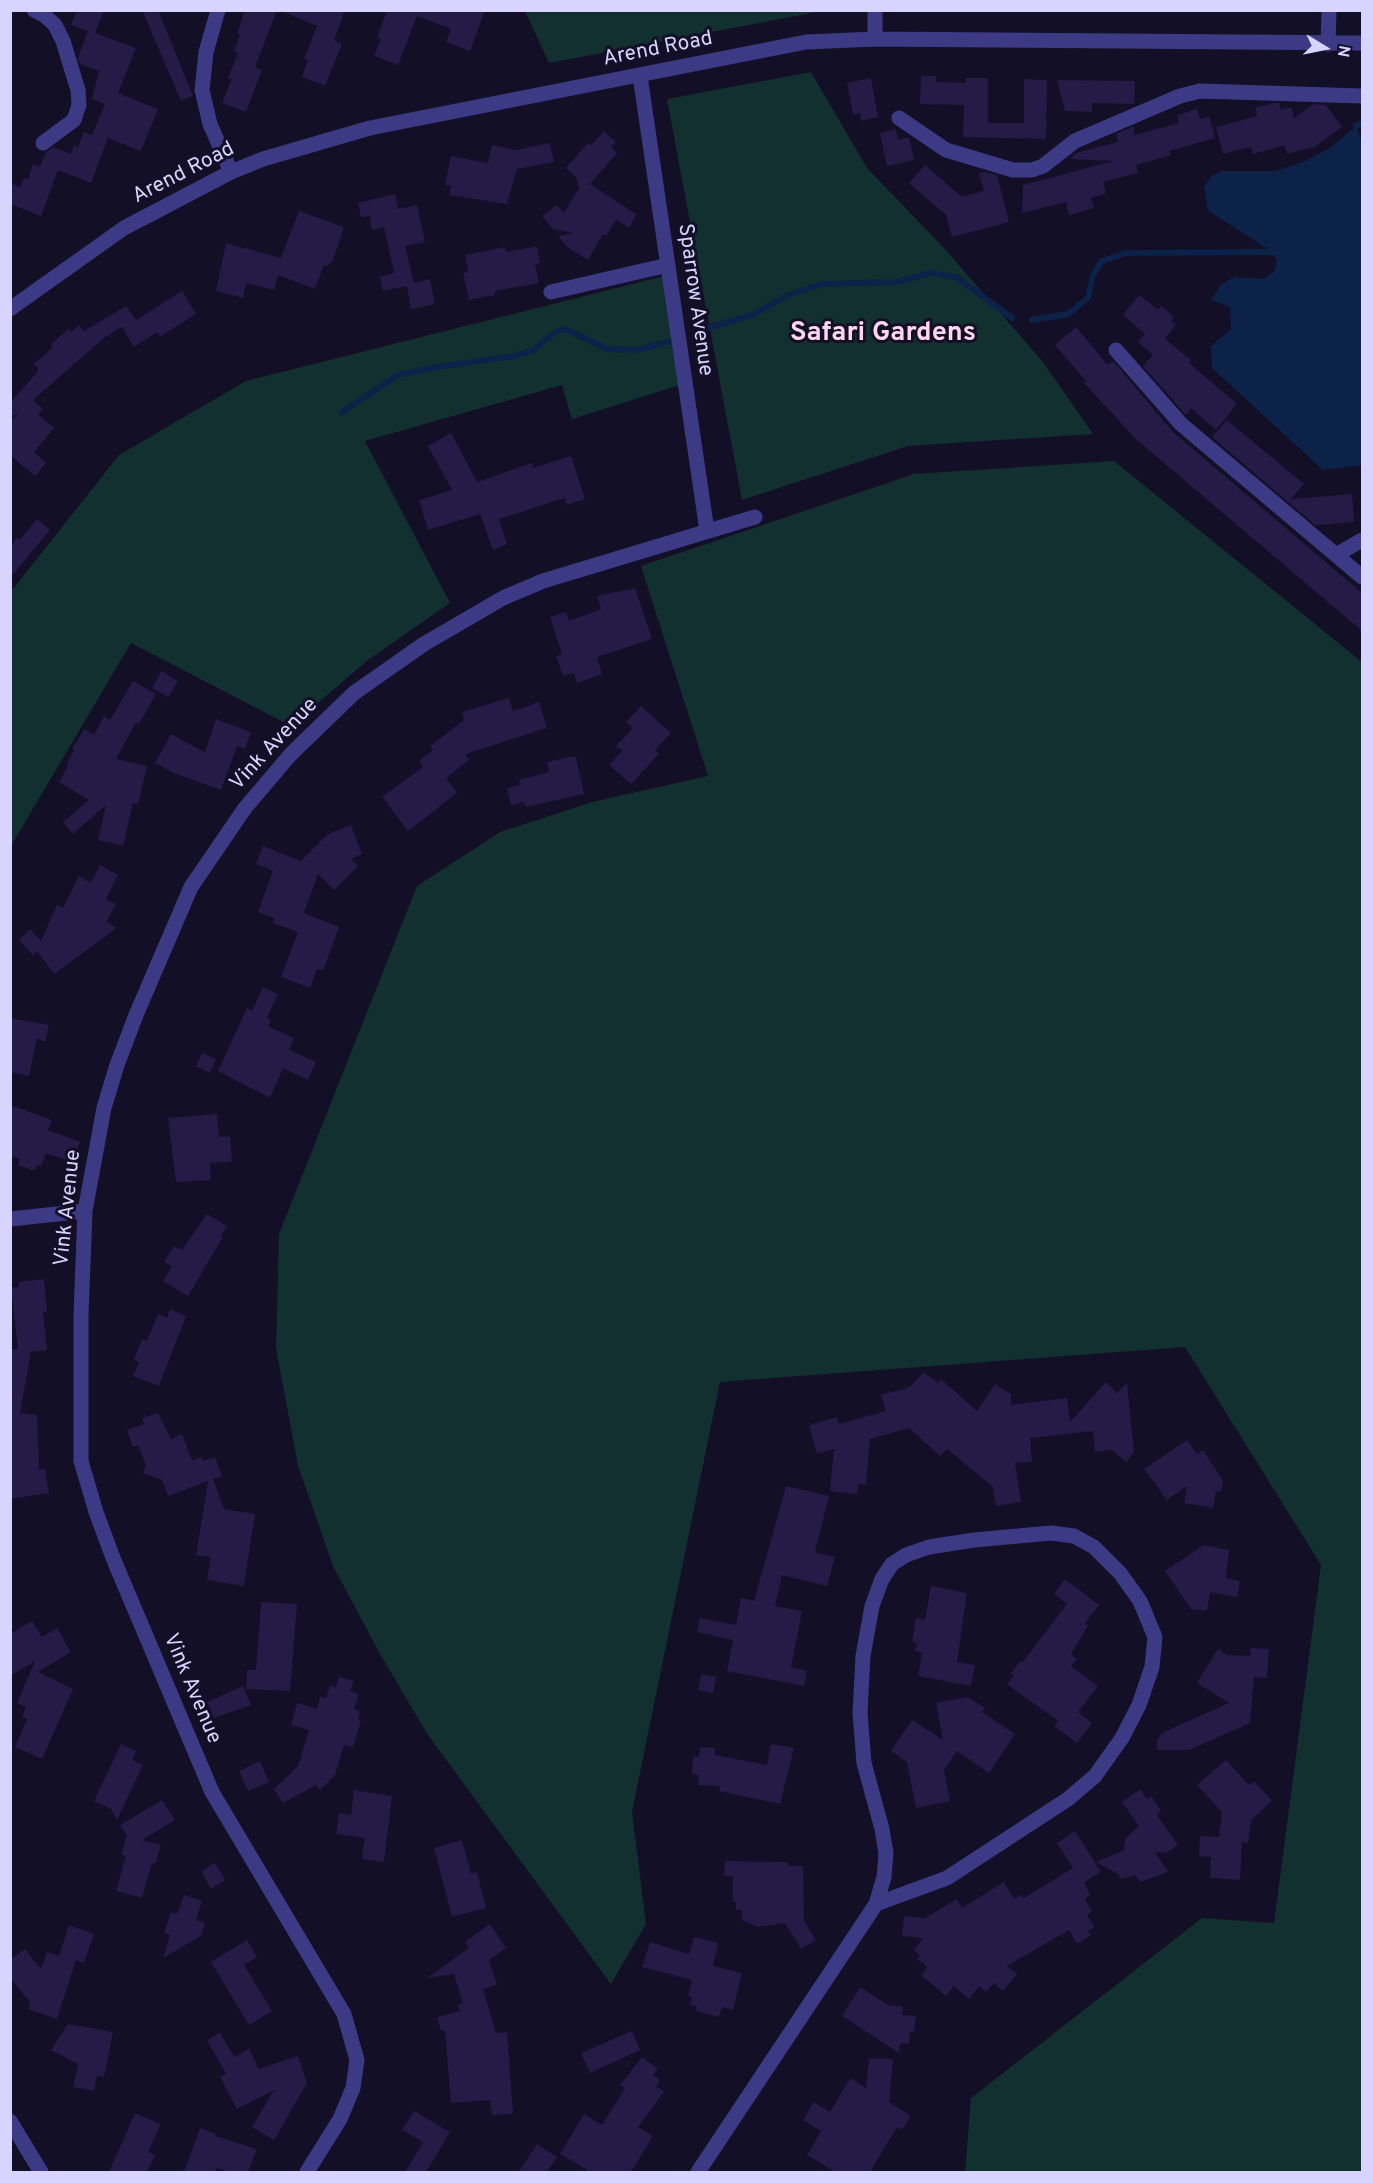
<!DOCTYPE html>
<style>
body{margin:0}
#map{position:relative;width:1373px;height:2183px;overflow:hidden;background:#130f26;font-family:Overpass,sans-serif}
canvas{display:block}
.frame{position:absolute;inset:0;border:12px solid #d9d4ff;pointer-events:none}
.north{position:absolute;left:1295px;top:18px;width:60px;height:60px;-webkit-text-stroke:4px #130f26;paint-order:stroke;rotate:100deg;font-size:16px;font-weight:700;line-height:24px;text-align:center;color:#d9d4ff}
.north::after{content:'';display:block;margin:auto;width:21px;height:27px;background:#d9d4ff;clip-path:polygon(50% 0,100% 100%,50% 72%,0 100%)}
</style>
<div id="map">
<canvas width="1373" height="2183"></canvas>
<div class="frame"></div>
<div class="north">N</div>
</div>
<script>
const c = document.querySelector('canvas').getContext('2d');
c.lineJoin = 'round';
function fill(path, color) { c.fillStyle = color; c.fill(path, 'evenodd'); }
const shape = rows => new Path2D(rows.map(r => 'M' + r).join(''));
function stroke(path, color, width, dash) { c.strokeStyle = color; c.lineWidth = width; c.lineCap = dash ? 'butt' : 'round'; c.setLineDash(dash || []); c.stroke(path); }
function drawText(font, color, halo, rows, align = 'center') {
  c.font = font + ' Overpass,sans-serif'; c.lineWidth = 6; c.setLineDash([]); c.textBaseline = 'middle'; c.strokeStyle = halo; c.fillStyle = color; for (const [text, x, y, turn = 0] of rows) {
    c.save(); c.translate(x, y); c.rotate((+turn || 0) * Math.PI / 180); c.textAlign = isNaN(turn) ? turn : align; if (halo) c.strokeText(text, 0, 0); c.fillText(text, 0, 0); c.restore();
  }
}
fill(shape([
 [525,11,822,11,549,63],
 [811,72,867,168,944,248,1043,362,1093,434,908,446,742,500,667,99],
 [664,276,683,384,572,419,562,385,365,441,450,603,368,660,291,726,131,643,11,846,11,587,13,589,119,455,246,381],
 [1114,461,1362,662,1362,2172,965,2172,971,2098,1202,1918,1274,1923,1321,1565,1185,1347,720,1382,632,1812,646,1924,611,1984,428,1735,380,1654,333,1566,298,1466,276,1348,279,1234,417,886,500,832,592,802,708,776,641,566,914,474]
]), '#12302f');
fill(shape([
 [1356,126,1362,142,1362,465,1323,470,1212,368,1211,346,1231,329,1230,307,1211,300,1221,284,1234,277,1263,279,1274,272,1277,261,1273,252,1208,211,1204,186,1212,176,1222,171,1275,171,1303,162,1330,148]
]), '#0c2248');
stroke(shape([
 [1356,126,1362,123],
 [1032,320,1068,314,1088,298,1093,275,1102,261,1126,253,1273,252],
 [704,329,752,315,788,295,822,284,898,282,930,273,956,277,1012,318],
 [342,412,398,375,437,367,514,356,534,350,555,332,565,329,607,349,638,350,673,340]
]), '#0c2248', 6);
fill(shape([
 [77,10,104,10,95,33,136,48,118,93,158,109,141,151,108,138,91,183,58,170,41,216,10,204,10,183,20,187,24,178,28,179,33,164,40,167,46,152,54,147,71,154,74,145,78,147,84,132,92,135,105,104,92,99,99,71,80,64,78,58,88,31,71,25],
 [142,10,158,10,193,96,181,101],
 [245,10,277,10,255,67,262,70,246,112,222,103,232,78,227,81,238,53,234,52,240,35,237,34],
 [279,10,345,10,334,40,342,44,325,86,302,77,308,60,304,59,317,26],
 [387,10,485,10,470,51,446,42,451,29,417,16,398,65,374,56,381,39,377,38],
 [921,76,936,76,936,82,966,83,966,78,988,78,988,123,1024,123,1024,79,1047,80,1046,139,963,137,964,105,920,104],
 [871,78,878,117,861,121,860,113,853,115,847,83],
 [1057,80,1135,81,1134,104,1092,103,1092,112,1065,111],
 [1274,103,1279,103,1281,110,1291,107,1294,118,1313,104,1326,105,1342,127,1314,147,1287,154,1285,145,1253,154,1251,147,1223,154,1216,127,1257,116,1255,108],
 [1197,109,1200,119,1209,116,1215,138,1169,151,1171,155,1136,165,1138,173,1103,182,1106,193,1091,198,1094,208,1069,215,1066,202,1022,213,1023,185,1113,161,1070,159,1076,153,1118,142,1116,134,1134,126,1134,135,1179,123,1177,115],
 [896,129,898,140,909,137,914,160,887,166,880,133],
 [604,131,616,142,611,147,617,153,590,184,636,214,629,228,616,220,606,236,603,234,588,260,567,247,558,236,574,233,553,229,542,216,557,205,564,213,579,188,576,177,566,168,588,143,591,145],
 [550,143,554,162,517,169,507,204,449,195,451,186,445,185,451,156,488,163,492,145,515,150],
 [925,165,962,197,984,191,979,173,985,172,997,175,1009,222,952,237,946,215,909,183],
 [395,194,398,209,417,205,425,242,405,246,414,283,430,279,435,304,411,309,407,286,383,291,380,277,394,273,384,227,372,230,370,216,361,217,358,203],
 [299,211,344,227,333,260,328,266,324,265,315,289,278,275,274,290,246,283,243,298,216,291,226,243,281,258],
 [537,246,540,263,535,264,539,283,495,291,495,295,469,300,463,273,468,272,465,255,505,247,506,252],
 [182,291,196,314,160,337,157,332,134,347,122,327,105,337,33,400,43,409,38,414,54,428,34,452,46,463,35,476,10,455,10,422,20,411,10,419,10,403,39,370,34,364,53,347,51,344,69,329,71,332,79,325,84,331,126,306,136,320],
 [1139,295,1158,310,1161,306,1174,317,1171,321,1176,325,1165,339,1191,360,1189,363,1237,404,1216,430,1191,408,1186,415,1143,366,1153,355,1138,342,1145,334,1123,315],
 [1076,327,1107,364,1114,362,1173,432,1362,593,1362,631,1137,440,1084,383,1086,381,1055,345],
 [1227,420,1304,484,1291,499,1352,494,1354,522,1315,525,1212,437],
 [451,433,477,482,532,463,533,468,571,456,585,499,567,505,565,498,499,519,507,544,493,550,480,514,428,530,419,500,452,490,428,446],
 [37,519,50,530,10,578,10,546,17,538,20,540],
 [635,588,652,639,597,657,602,674,577,683,574,673,563,676,556,656,562,654,550,617,566,612,569,621,601,609,597,596],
 [161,671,178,681,168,697,152,688],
 [133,681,156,694,139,724,136,722,116,759,147,766,138,804,133,803,123,846,98,840,106,805,73,834,63,822,89,800,59,782,68,766,66,765,74,750,72,749,84,729,94,735,104,716,110,720],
 [509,698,513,711,539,702,547,728,465,754,469,760,446,778,457,793,408,831,382,797,423,767,419,761,433,750,430,746,464,720,462,712],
 [641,706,671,733,655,750,659,754,631,784,609,765,622,751,616,746,633,728,626,722],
 [216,719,251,732,245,749,237,746,221,790,176,774,155,763,171,734,205,752],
 [569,757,576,757,584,794,526,807,524,802,511,805,507,788,520,785,519,780,549,772,547,762],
 [351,825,362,854,351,859,358,866,334,890,318,874,304,913,339,927,323,971,317,969,310,988,281,977,298,932,273,923,274,918,258,912,273,871,256,864,263,846,301,861,328,834],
 [100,865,118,875,106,899,116,904,106,922,117,928,54,974,37,951,33,955,19,940,30,929,41,941,57,905,63,908,79,876,91,883],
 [263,987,278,994,267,1018,271,1020,268,1026,294,1038,289,1050,316,1062,308,1080,283,1068,270,1098,218,1071,247,1008,252,1011],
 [10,1018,49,1025,45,1042,37,1038,29,1076,10,1072],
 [202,1053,216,1059,210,1073,196,1066],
 [10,1105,52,1120,48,1130,80,1142,73,1162,46,1153,41,1166,37,1165,35,1171,18,1165,20,1159,10,1155],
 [217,1114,219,1137,230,1136,232,1162,210,1163,211,1180,176,1182,168,1118],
 [207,1214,227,1226,221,1236,223,1237,188,1296,163,1281,172,1266,164,1262,174,1246,182,1250],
 [44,1279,47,1312,43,1312,47,1350,31,1352,20,1413,37,1415,39,1470,45,1469,49,1493,10,1499,10,1350,18,1349,11,1288,19,1287,18,1282],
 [170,1309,186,1316,159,1386,133,1376,139,1362,134,1360,142,1339,147,1341,158,1314,167,1318],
 [924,1372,938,1383,941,1379,977,1411,995,1384,1011,1394,1011,1405,1067,1398,1070,1422,1106,1382,1117,1393,1127,1383,1134,1452,1126,1462,1112,1450,1095,1452,1093,1431,1030,1438,1032,1462,1015,1463,1021,1502,996,1506,993,1487,947,1449,940,1456,909,1428,870,1439,866,1485,858,1484,857,1494,830,1491,834,1449,817,1454,809,1425,837,1417,839,1424,886,1411,881,1395,910,1387],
 [158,1413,171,1439,182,1434,192,1460,202,1457,203,1461,215,1457,222,1476,213,1479,224,1509,255,1514,244,1586,207,1580,211,1557,196,1555,208,1481,168,1496,162,1480,143,1473,146,1465,138,1445,133,1447,127,1430,144,1424,142,1418],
 [1187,1440,1197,1454,1203,1450,1223,1481,1221,1492,1216,1491,1213,1508,1184,1503,1187,1486,1167,1500,1144,1469],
 [786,1486,829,1496,815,1552,835,1557,827,1586,782,1575,775,1606,802,1611,791,1667,807,1671,804,1686,727,1671,733,1640,697,1632,700,1618,736,1625,741,1598,754,1601],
 [1204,1545,1229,1550,1226,1578,1240,1581,1237,1597,1210,1592,1207,1611,1191,1609,1165,1571],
 [1065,1579,1099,1605,1085,1623,1088,1626,1071,1654,1077,1659,1071,1666,1098,1686,1078,1712,1092,1723,1077,1743,1054,1726,1058,1721,1007,1684,1014,1675,1011,1673,1020,1661,1022,1663,1067,1604,1054,1594],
 [931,1586,967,1593,957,1662,975,1665,971,1686,918,1676,922,1653,915,1651,917,1643,912,1642,916,1618,925,1620],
 [261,1602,297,1604,290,1691,246,1689,247,1670,256,1670],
 [32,1621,42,1637,57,1628,71,1652,38,1672,73,1689,42,1759,15,1747,27,1719,22,1717,26,1707,17,1703,35,1661,10,1676,10,1634],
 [1251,1648,1269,1649,1267,1678,1254,1677,1250,1723,1189,1750,1157,1750,1157,1740,1162,1733,1229,1703,1197,1683,1218,1649,1227,1655,1250,1656],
 [701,1674,716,1677,713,1693,698,1690],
 [339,1677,354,1681,350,1691,359,1694,354,1709,360,1711,358,1719,361,1720,353,1747,344,1745,335,1775,320,1790,316,1785,283,1803,274,1789,298,1766,309,1730,291,1725,297,1703,317,1709,320,1697,326,1698,330,1686,336,1687],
 [243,1686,251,1705,214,1718,207,1702],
 [968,1697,985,1708,982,1712,1015,1734,989,1773,957,1751,944,1770,950,1801,916,1808,907,1762,891,1751,912,1720,943,1740,936,1703],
 [121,1744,136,1751,132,1760,143,1765,117,1820,111,1809,94,1801],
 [771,1744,794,1748,780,1804,719,1791,720,1786,698,1785,699,1775,692,1774,693,1757,699,1757,700,1747,715,1748,715,1755,767,1765],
 [1226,1760,1249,1785,1254,1781,1272,1801,1251,1820,1248,1843,1242,1842,1240,1880,1210,1878,1211,1857,1199,1856,1200,1836,1219,1837,1222,1812,1197,1785],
 [260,1761,269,1782,248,1791,239,1771],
 [1140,1789,1147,1799,1151,1796,1161,1810,1157,1815,1178,1845,1166,1853,1155,1852,1168,1872,1140,1882,1135,1875,1121,1879,1118,1874,1096,1862,1124,1850,1125,1839,1139,1826,1122,1802],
 [354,1790,392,1796,384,1862,362,1859,365,1838,336,1834,339,1813,351,1815],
 [162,1800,175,1820,142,1840,161,1845,155,1864,152,1863,142,1898,116,1891,126,1856,121,1854,127,1836,120,1825],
 [1075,1831,1101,1872,1084,1882,1090,1895,1085,1899,1092,1911,1087,1915,1095,1927,1088,1931,1091,1935,1077,1944,1069,1930,1007,1966,1017,1974,1003,1991,994,1983,986,1992,979,1986,969,1999,954,1986,946,1996,921,1975,927,1967,917,1959,920,1956,914,1950,923,1938,902,1936,904,1916,925,1918,957,1899,962,1908,1004,1882,1014,1899,1022,1895,1024,1898,1073,1868,1057,1843],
 [462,1840,471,1874,477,1872,486,1908,452,1917,434,1848],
 [725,1861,788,1862,788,1866,803,1866,804,1921,816,1940,801,1949,785,1923,758,1927,742,1920,742,1910,736,1910,736,1902,733,1902,733,1876,724,1876],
 [215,1863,225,1880,211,1889,201,1871],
 [184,1895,202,1901,196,1920,205,1923,201,1936,163,1958,170,1935,164,1933,171,1912,177,1914],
 [490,1924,506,1948,489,1960,497,1985,483,1989,496,2033,507,2032,513,2114,492,2115,490,2100,451,2103,445,2030,441,2031,437,2017,460,2011,458,2005,463,2004,454,1974,427,1978,469,1948,465,1942],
 [69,1925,94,1934,84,1963,76,1960,57,2019,28,2009,30,2002,10,1978,10,1960,25,1949,41,1969,47,1952,59,1956],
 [694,1937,718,1943,713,1966,742,1973,733,2010,722,2007,719,2017,696,2011,697,2006,690,2005,692,1997,688,1996,692,1980,642,1967,650,1942,689,1954],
 [247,1940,257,1957,244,1965,272,2011,249,2025,211,1962],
 [860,1987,888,2005,903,2007,902,2015,916,2016,914,2032,910,2032,909,2044,900,2043,899,2053,842,2016],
 [68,2024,113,2032,104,2077,97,2076,94,2091,73,2087,78,2064,51,2050],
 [632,2031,640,2050,590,2073,581,2053],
 [220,2033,234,2057,249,2049,259,2069,298,2056,307,2083,274,2140,252,2127,274,2090,237,2109,220,2077,226,2074,207,2040],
 [642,2057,658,2069,653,2075,660,2080,656,2086,664,2092,638,2127,653,2136,631,2172,591,2172,560,2154,584,2114,602,2125,625,2088,620,2085],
 [869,2058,893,2059,889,2102,911,2116,902,2130,897,2127,870,2172,835,2172,807,2155,821,2131,803,2120,814,2102,830,2112,850,2078,866,2088],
 [414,2111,450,2132,426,2172,405,2172,423,2142,402,2130],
 [135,2113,161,2124,148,2152,155,2155,147,2172,109,2172],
 [200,2128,216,2134,215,2136,257,2149,248,2172,229,2172,217,2168,215,2172,184,2172],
 [537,2144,557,2157,547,2172,519,2172]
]), '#241b47');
stroke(shape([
 [34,10,44,15,55,25,63,41,78,90,79,105,74,120,43,143],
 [218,10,206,52,202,90,210,124,231,172],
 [875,10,875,39],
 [1328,44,1329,10],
 [640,76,707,531],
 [899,118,946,150,1013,170,1032,170,1043,166,1075,141,1180,96,1200,91,1362,96],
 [551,292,668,265],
 [10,309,124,228,231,172,263,159,370,128,806,42,875,39,1362,43],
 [1116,350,1181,424,1362,577],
 [1336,555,1362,540],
 [10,1219,85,1211],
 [10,2121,41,2172],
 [307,2172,340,2119,353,2088,357,2060,344,2014,212,1792,113,1558,96,1512,81,1461,81,1315,85,1211,104,1108,117,1065,136,1015,191,887,245,808,291,754,354,693,424,644,503,598,543,581,755,517],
 [698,2172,876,1904,884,1877,886,1853,882,1829,864,1763,860,1713,863,1656,872,1606,882,1579,892,1564,906,1555,929,1547,974,1540,1051,1533,1074,1536,1094,1547,1120,1573,1140,1601,1155,1637,1152,1667,1139,1705,1122,1738,1095,1776,1068,1799,947,1878,876,1904]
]), '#3d3a85', 15);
drawText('21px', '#d9d4ff', '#130f26', [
 ["Arend Road",658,50,-11],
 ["Arend Road",184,174,-27],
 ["Sparrow Avenue",694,300,82],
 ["Vink Avenue",275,745,-47],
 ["Vink Avenue",69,1208,-84],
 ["Vink Avenue",191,1689,67]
]);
drawText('bold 27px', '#ffd6f0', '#130f26', [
 ["Safari Gardens",883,335]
]);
</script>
